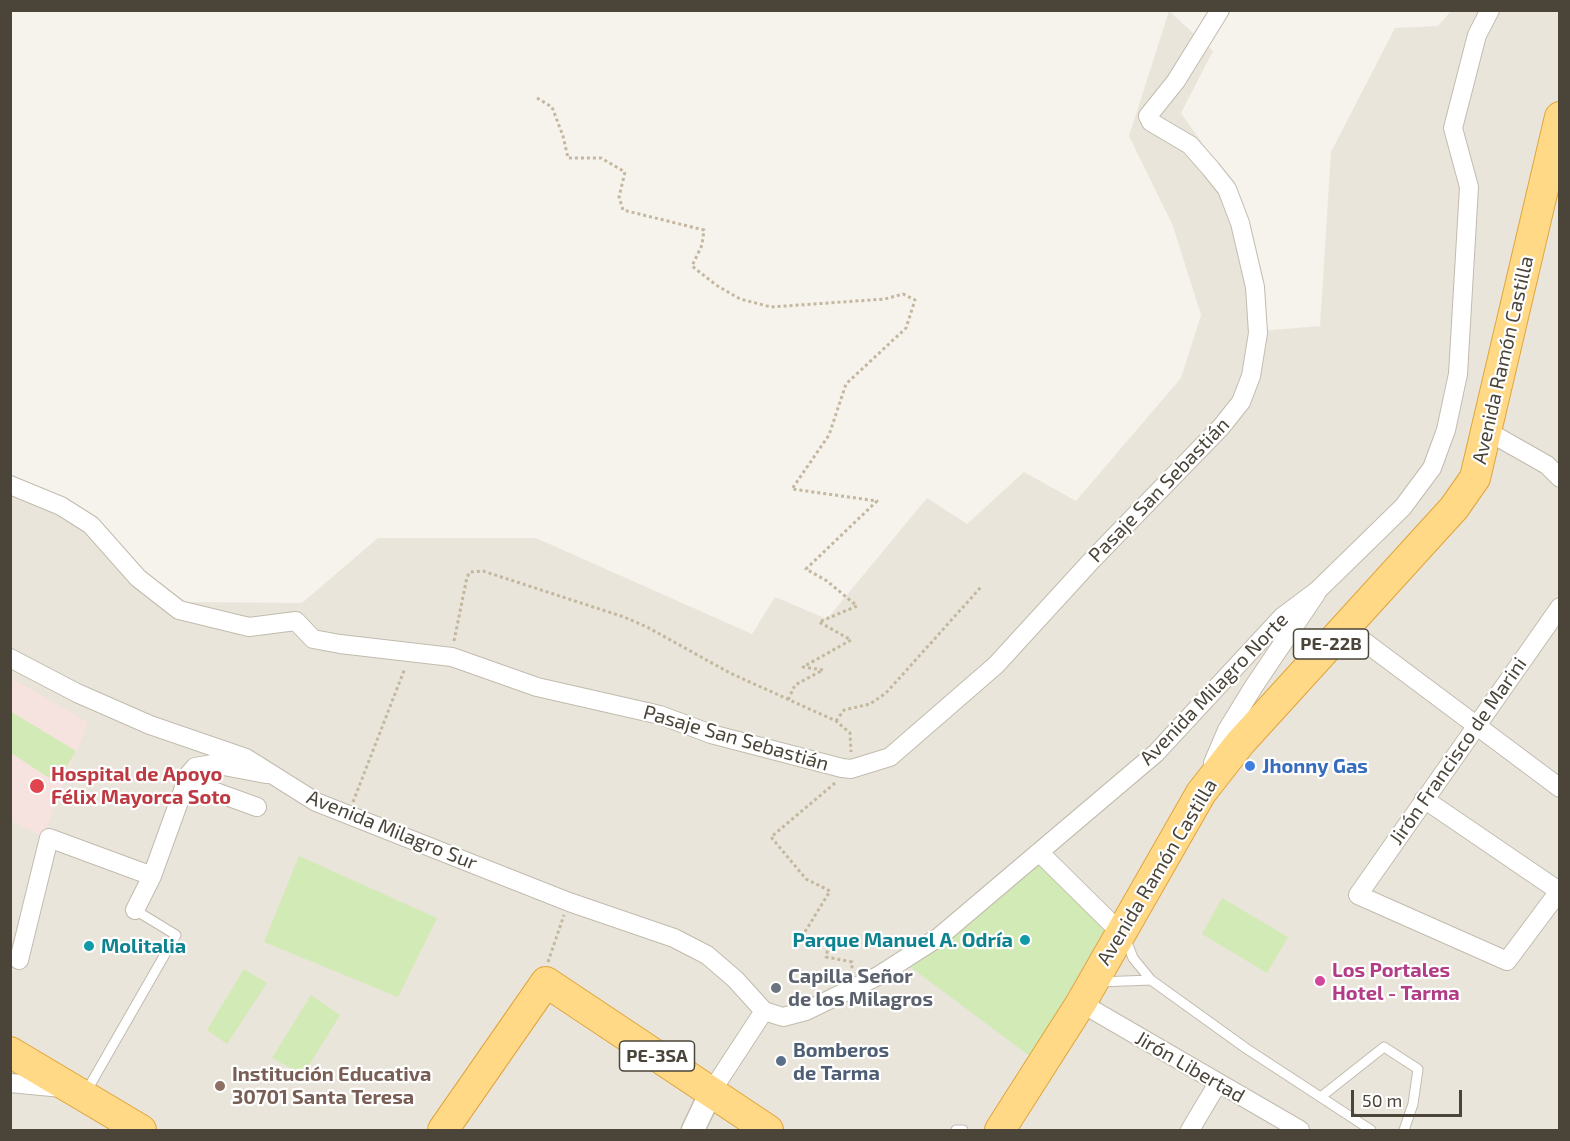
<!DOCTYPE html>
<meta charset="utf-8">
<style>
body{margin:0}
#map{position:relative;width:1570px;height:1141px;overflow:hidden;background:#f6f3ec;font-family:"Exo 2",sans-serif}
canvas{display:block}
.frame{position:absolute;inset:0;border:12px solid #4b4439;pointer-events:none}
.scale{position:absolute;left:1351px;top:1090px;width:111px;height:27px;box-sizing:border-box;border:3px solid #4b4439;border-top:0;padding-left:8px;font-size:18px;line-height:21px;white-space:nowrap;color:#4b4439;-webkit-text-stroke:4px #fff;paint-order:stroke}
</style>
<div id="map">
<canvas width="1570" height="1141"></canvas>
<div class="frame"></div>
<div class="scale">50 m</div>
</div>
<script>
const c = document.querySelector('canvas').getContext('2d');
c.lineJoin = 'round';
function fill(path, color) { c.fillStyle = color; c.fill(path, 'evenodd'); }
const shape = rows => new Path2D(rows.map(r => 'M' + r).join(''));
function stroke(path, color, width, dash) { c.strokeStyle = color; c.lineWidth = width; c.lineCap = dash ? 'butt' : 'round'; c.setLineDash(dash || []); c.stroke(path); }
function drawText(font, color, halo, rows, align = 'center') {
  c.font = font + ' "Exo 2",sans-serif'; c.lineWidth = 4.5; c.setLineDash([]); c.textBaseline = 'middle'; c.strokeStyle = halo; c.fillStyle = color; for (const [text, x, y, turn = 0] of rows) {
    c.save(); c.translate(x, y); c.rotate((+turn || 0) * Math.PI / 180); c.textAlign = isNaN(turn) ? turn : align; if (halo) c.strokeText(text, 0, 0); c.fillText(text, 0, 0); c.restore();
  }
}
fill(shape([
 [1169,11,1213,51,1181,113,1229,181,1260,331,1320,326,1331,152,1395,28,1438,26,1451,11,1559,11,1559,1130,11,1130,10,493,84,526,186,602,302,603,378,538,536,538,752,634,775,597,827,619,927,498,967,524,1024,472,1076,501,1181,378,1201,315,1173,226,1129,136]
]), '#eae5da');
fill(shape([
 [11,678,88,722,43,836,11,821]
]), '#f6e3e0');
fill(shape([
 [10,711,76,751,57,783,11,753],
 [299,856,437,918,398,997,264,942],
 [1041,860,1106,927,1031,1057,909,966],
 [1222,898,1288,937,1267,973,1202,934],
 [244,969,267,983,227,1044,207,1030],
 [311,995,340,1015,303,1075,272,1058]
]), '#d2eab5');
const service = shape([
 [1126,940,1133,958,1151,980,1247,1049,1371,1130],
 [1099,982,1151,980],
 [86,1092,176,935,135,910],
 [1322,1096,1384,1047,1418,1069,1413,1104,1404,1130],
 [956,1130,963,1130]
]);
const minor = shape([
 [1487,431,1547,465,1560,478],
 [10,485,61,506,91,525,138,578,179,610,249,627,296,621,313,639,340,644,452,657,537,687,660,715,711,734,842,768,851,769,890,757,996,665,1093,559,1221,427,1241,402,1251,376,1258,333,1255,287,1240,223,1227,189,1211,169,1190,145,1151,122,1148,116,1176,81,1220,10],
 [1560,607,1358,895,1507,961,1560,890],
 [1346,628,1560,788],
 [10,658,77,693,150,725,246,758,316,802,569,902,674,938,707,955,735,979,764,1011],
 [1213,763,1227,730,1254,686,1316,594],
 [188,782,257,807],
 [1424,799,1559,891],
 [1039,852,1120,932],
 [135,910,152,876,189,774,195,767,213,764,266,774],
 [19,960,49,838,152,876],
 [1081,1003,1300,1130],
 [764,1011,783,1017,806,1011,878,976,939,937,1156,753,1282,617,1318,590,1403,507,1432,468,1446,430,1458,374,1469,187,1453,128,1477,35,1490,10],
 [10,1083,62,1088],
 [711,1092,764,1011],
 [1190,1130,1218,1083]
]);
const tertiary = shape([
 [693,1130,711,1092]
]);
const trunk = shape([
 [10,1052,141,1130],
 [443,1130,546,982,768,1130],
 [1000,1130,1081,1003,1201,793,1240,743,1454,508,1475,478,1560,117]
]);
stroke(service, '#c2bbae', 11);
stroke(minor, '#c2bbae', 20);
stroke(tertiary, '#c2bbae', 25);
stroke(trunk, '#e0a43c', 32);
stroke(shape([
 [537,98,552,107,563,136,568,158,601,158,625,172,619,197,623,210,704,230,702,245,692,266,716,285,740,299,771,307,885,299,903,294,915,300,906,328,846,384,829,435,792,489,877,501,806,569,827,581,857,606,819,622,851,640,803,667,823,670,795,685,788,700],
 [454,641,467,577,470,572,483,571,624,617,647,627,730,673,836,721,850,733,851,752],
 [836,721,844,710,870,704,886,693,981,587],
 [835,783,771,837,806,879,830,891,803,935,829,943,826,957,852,962,852,971],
 [353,802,405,668],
 [548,962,564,915]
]), '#c4b79f', 3, [3, 3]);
stroke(service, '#fff', 9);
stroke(minor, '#fff', 18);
stroke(tertiary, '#fff', 22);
stroke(trunk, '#ffd985', 30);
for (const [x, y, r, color] of [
 [1250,766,6,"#3f7fe0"],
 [37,786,8,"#e0444e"],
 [1025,940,6,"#0f9aa8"],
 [89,946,6,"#0f9aa8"],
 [1320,981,6,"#d1479c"],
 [776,988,6,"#6b7280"],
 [781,1061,6,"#5c6f8a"],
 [220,1086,6,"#8d6e63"]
]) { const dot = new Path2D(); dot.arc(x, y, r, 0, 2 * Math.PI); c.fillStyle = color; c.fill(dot); stroke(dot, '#fff', 2); }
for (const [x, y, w] of [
 [1331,644,75],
 [657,1056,75]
]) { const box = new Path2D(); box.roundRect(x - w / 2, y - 15, w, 30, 4.5); c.fillStyle = '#fff'; c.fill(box); stroke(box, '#4b4439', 1.5); }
drawText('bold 18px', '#4b4439', null, [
 ["PE-22B",1331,644],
 ["PE-3SA",657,1056]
]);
drawText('20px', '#4b4439', '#fff', [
 ["Avenida Ramón Castilla",1503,360,-77],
 ["Pasaje San Sebastián",1159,490,-46],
 ["Avenida Milagro Norte",1214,689,-46],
 ["Pasaje San Sebastián",736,738,16],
 ["Jirón Francisco de Marini",1458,751,-55],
 ["Avenida Milagro Sur",392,830,22],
 ["Avenida Ramón Castilla",1157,872,-59],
 ["Jirón Libertad",1190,1067,30]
]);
drawText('bold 20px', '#366cbe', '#fff', [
 ["Jhonny Gas",1262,766]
], 'left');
drawText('bold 20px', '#be3a42', '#fff', [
 ["Hospital de Apoyo",51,774],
 ["Félix Mayorca Soto",51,797]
], 'left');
drawText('bold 20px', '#0d838f', '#fff', [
 ["Parque Manuel A. Odría",1013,940],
 ["Molitalia",101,946,"left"]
], 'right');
drawText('bold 20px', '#b23c85', '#fff', [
 ["Los Portales",1332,970],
 ["Hotel - Tarma",1332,993]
], 'left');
drawText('bold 20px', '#5b616d', '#fff', [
 ["Capilla Señor",788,976],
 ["de los Milagros",788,999]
], 'left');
drawText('bold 20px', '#4e5e75', '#fff', [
 ["Bomberos",793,1050],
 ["de Tarma",793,1073]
], 'left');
drawText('bold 20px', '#785e54', '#fff', [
 ["Institución Educativa",232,1074],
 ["30701 Santa Teresa",232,1097]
], 'left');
</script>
